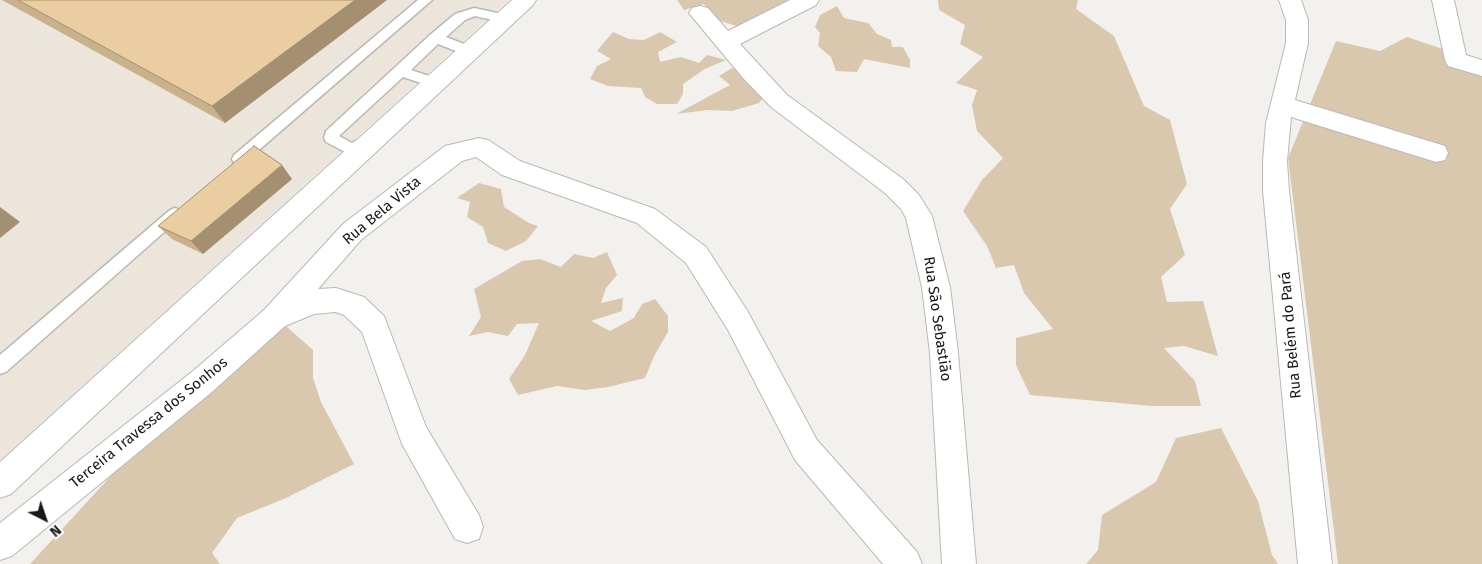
<!DOCTYPE html>
<meta charset="utf-8">
<style>
body{margin:0}
#map{position:relative;width:1482px;height:564px;overflow:hidden;background:#f3f1ed;font-family:"Fira Sans",sans-serif}
canvas{display:block}
.north{position:absolute;left:20px;top:494px;width:50px;height:50px;-webkit-text-stroke:4px #fff;paint-order:stroke;rotate:139deg;font-size:14px;font-weight:700;line-height:20px;text-align:center;color:#191816}
.north::after{content:'';display:block;margin:auto;width:18px;height:22px;background:#191816;clip-path:polygon(50% 0,100% 100%,50% 72%,0 100%)}
</style>
<div id="map">
<canvas width="1482" height="564"></canvas>
<div class="north">N</div>
</div>
<script>
const c = document.querySelector('canvas').getContext('2d');
c.lineJoin = 'round';
function fill(path, color) { c.fillStyle = color; c.fill(path, 'evenodd'); }
const shape = rows => new Path2D(rows.map(r => 'M' + r).join(''));
function stroke(path, color, width, dash) { c.strokeStyle = color; c.lineWidth = width; c.lineCap = dash ? 'butt' : 'round'; c.setLineDash(dash || []); c.stroke(path); }
function drawText(font, color, halo, rows, align = 'center') {
  c.font = font + ' "Fira Sans",sans-serif'; c.lineWidth = 4.5; c.setLineDash([]); c.textBaseline = 'middle'; c.strokeStyle = halo; c.fillStyle = color; for (const [text, x, y, turn = 0] of rows) {
    c.save(); c.translate(x, y); c.rotate((+turn || 0) * Math.PI / 180); c.textAlign = isNaN(turn) ? turn : align; if (halo) c.strokeText(text, 0, 0); c.fillText(text, 0, 0); c.restore();
  }
}
fill(shape([
 [0,0,509,0,0,461]
]), '#ece5db');
fill(shape([
 [677,0,792,0,790,3,737,26,720,21,704,4,684,10],
 [938,0,1078,0,1076,9,1114,36,1144,106,1170,120,1187,184,1170,209,1185,255,1161,277,1167,302,1203,301,1218,356,1184,346,1164,348,1195,381,1201,406,1152,406,1030,395,1016,365,1016,338,1053,329,1024,293,1014,265,996,268,987,246,963,211,982,180,1003,158,977,131,972,105,977,90,956,83,983,57,960,44,965,25,939,10],
 [837,6,844,18,868,23,877,34,891,40,892,47,903,47,910,60,910,68,864,59,857,72,836,71,831,57,818,46,820,33,815,27,820,15],
 [613,32,629,39,644,40,660,32,677,42,658,52,660,62,681,57,699,63,707,55,726,60,705,69,683,84,683,94,677,104,657,104,645,97,641,88,608,86,590,79,597,66,611,59,597,51],
 [1407,37,1482,62,1482,564,1338,564,1288,158,1336,41,1380,51],
 [732,68,749,74,766,93,759,103,732,111,708,110,676,114,730,85,719,76],
 [479,183,501,189,504,207,529,223,538,226,526,241,506,251,488,243,483,227,467,217,470,202,457,198],
 [607,252,617,275,606,288,601,303,623,298,622,311,591,321,610,331,634,318,642,304,655,299,668,316,668,332,654,356,645,378,608,387,585,390,557,386,518,395,509,379,525,355,539,323,517,324,508,336,488,332,469,336,481,317,474,289,522,261,540,259,561,267,574,254,593,258],
 [279,320,313,350,313,378,321,402,354,464,286,498,237,518,212,553,220,564,30,564,165,417],
 [1221,428,1258,501,1272,555,1278,564,1086,564,1098,550,1102,515,1156,482,1176,438]
]), '#d9c8ae');
const service = shape([
 [418,0,432,0,244,163,239,165,234,163,232,159,234,155,418,0],
 [474,8,502,14,503,17,502,20,497,21,475,16,465,20,446,37,469,46,471,49,469,52,464,54,438,44,411,70,435,78,437,81,435,84,430,86,403,77,339,136,352,143,366,135,371,136,373,140,371,144,353,156,326,142,324,138,326,131,430,35,455,14,474,8],
 [175,208,180,210,183,214,180,218,6,372,0,374,0,355,170,210,175,208]
]);
const minor = shape([
 [512,0,536,0,533,5,11,494,0,498,0,462,512,0],
 [790,0,819,0,816,5,740,44,787,95,903,179,919,195,932,216,950,287,958,353,976,564,942,564,930,353,922,287,906,218,901,209,885,193,771,107,743,78,689,13,692,8,700,6,708,8,728,31,790,0],
 [1279,0,1301,0,1308,20,1308,43,1295,100,1445,146,1448,153,1445,160,1436,162,1291,117,1287,161,1289,191,1332,564,1298,564,1263,191,1263,161,1266,123,1286,43,1286,20,1279,0],
 [1432,0,1454,0,1466,55,1482,60,1482,76,1448,66,1445,60,1432,0],
 [479,138,488,140,520,161,655,209,706,247,748,312,817,440,917,552,922,564,883,564,795,460,728,330,686,263,637,223,502,175,476,157,462,161,361,240,318,289,336,288,364,297,384,316,426,427,479,515,483,527,479,539,467,543,455,539,402,444,362,332,344,315,336,312,314,314,285,326,213,391,12,556,0,560,0,523,193,371,264,310,343,224,445,146,479,138]
]);
stroke(service, '#bab8b4', 3);
stroke(minor, '#bab8b4', 2);
fill(service, '#fff');
fill(minor, '#fff');
fill(shape([
 [2,0,387,0,225,123],
 [292,179,203,254,172,239,158,226]
]), '#c9b18b');
fill(shape([
 [355,0,387,0,225,123,212,106],
 [282,165,292,179,203,254,191,241],
 [0,207,20,222,0,238]
]), '#a49071');
const building = shape([
 [18,0,355,0,212,106,18,0],
 [254,146,282,165,191,241,158,226,254,146]
]);
fill(building, '#eacea2');
stroke(building, '#a49071', 1);
drawText('15px', '#191816', '#fff', [
 ["Rua Bela Vista",382,211,-40],
 ["Rua São Sebastião",937,319,82],
 ["Rua Belém do Pará",1291,335,-95],
 ["Terceira Travessa dos Sonhos",149,423,-39]
]);
</script>
